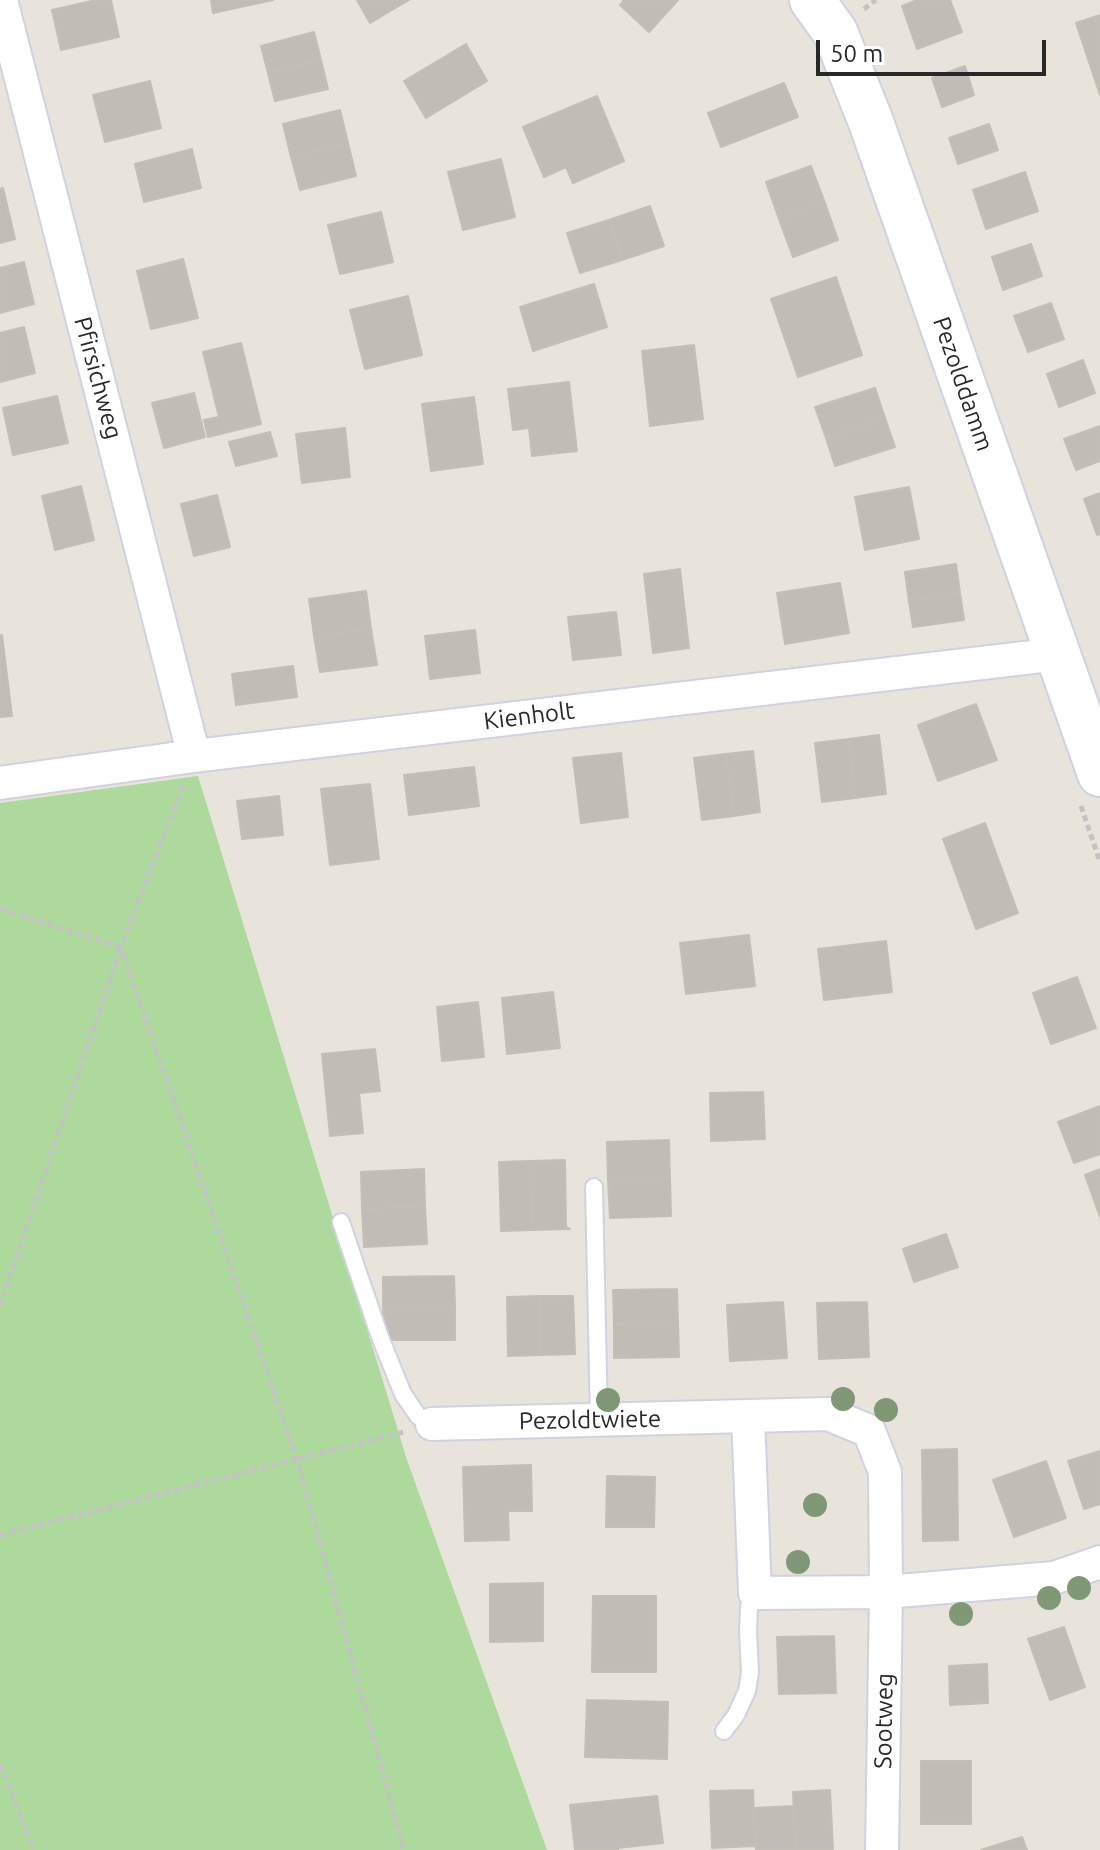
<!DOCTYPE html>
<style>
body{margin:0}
#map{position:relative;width:1100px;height:1850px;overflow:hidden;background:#e8e3db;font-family:Ubuntu,sans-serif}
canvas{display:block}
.scale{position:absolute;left:816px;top:40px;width:230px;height:36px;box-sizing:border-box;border:4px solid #282828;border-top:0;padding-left:10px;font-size:24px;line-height:28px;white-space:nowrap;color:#282828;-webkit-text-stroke:6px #fff;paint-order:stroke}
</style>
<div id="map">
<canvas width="1100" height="1850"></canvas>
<div class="scale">50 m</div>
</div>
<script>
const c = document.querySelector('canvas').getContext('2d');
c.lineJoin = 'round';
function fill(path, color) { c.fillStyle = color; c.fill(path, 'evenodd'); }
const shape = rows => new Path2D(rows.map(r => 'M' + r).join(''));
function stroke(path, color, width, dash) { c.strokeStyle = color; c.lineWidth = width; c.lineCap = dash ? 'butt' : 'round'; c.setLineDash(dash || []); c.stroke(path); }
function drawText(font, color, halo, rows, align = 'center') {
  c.font = font + ' Ubuntu,sans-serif'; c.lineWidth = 6; c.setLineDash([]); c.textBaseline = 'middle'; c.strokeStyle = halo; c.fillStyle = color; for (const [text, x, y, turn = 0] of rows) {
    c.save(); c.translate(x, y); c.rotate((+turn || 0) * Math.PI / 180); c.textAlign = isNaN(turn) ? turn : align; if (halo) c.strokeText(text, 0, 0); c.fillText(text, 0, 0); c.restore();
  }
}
fill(shape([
 [198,776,407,1460,547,1850,0,1850,0,803]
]), '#aed99d');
const building = shape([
 [96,0,111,0,119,37,61,50,52,10,96,0],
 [211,0,273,0,213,13,211,0],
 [357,0,409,0,370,23,357,0],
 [624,0,678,0,649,32,620,5,624,0],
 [917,0,950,0,962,32,917,49,902,6,917,0],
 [1100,15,1100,95,1076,23,1100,15],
 [314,32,321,60,268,73,261,46,314,32],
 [466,44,487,81,426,118,404,81,466,44],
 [321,60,328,89,275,101,268,73,321,60],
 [965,66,974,95,942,107,932,78,965,66],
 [150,81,161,128,105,142,93,95,150,81],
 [784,83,798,117,721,147,708,113,784,83],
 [597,96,624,161,573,183,566,167,544,177,523,127,597,96],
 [340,110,348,143,291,157,283,124,340,110],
 [989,124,998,150,958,164,949,138,989,124],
 [348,143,356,176,300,190,291,157,348,143],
 [192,149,201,188,144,202,135,164,192,149],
 [501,159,515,217,463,230,448,172,501,159],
 [811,166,825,203,779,219,766,182,811,166],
 [1025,172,1038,211,986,229,973,190,1025,172],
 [3,188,15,239,0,243,0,189,3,188],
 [825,203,838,240,793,257,779,219,825,203],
 [650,206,664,246,622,260,609,220,650,206],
 [381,212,393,262,340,274,328,225,381,212],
 [609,220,622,260,580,273,567,233,609,220],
 [1031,244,1042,276,1003,290,992,257,1031,244],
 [183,259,198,318,151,329,137,271,183,259],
 [24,262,34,304,0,313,0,268,24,262],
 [836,277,862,355,798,377,771,299,836,277],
 [594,284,607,327,533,351,520,307,594,284],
 [408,296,422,355,365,369,350,310,408,296],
 [1051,303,1064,339,1028,352,1014,316,1051,303],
 [24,327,35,373,0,382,0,333,24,327],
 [241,343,261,424,208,437,204,420,219,417,203,352,241,343],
 [694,345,703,419,650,426,642,351,694,345],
 [1083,360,1095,393,1059,407,1047,374,1083,360],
 [569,382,577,451,532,456,529,428,513,430,508,389,569,382],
 [875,388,885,418,826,438,815,407,875,388],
 [194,393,205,437,164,448,152,403,194,393],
 [57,396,68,443,13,455,3,408,57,396],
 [474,397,483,464,431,471,422,404,474,397],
 [885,418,895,447,835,466,826,438,885,418],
 [1100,426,1100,461,1076,470,1064,439,1100,426],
 [345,428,350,477,302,483,296,434,345,428],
 [270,432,277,456,236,466,229,442,270,432],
 [81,486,94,540,55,550,42,496,81,486],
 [909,487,919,539,865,550,855,497,909,487],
 [1100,493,1100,534,1097,535,1084,499,1100,493],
 [217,495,230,547,194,556,181,504,217,495],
 [956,564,960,593,909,601,905,572,956,564],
 [680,569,689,648,653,653,644,574,680,569],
 [840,583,849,633,785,644,777,593,840,583],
 [366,591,371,629,314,636,309,599,366,591],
 [960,593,964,620,913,627,909,601,960,593],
 [616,612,621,655,573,660,568,617,616,612],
 [371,629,377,665,320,672,314,636,371,629],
 [475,630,480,673,430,679,425,636,475,630],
 [0,635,2,635,12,716,0,717,0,635],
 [293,666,297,697,236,705,232,674,293,666],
 [976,704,997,760,938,781,918,725,976,704],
 [879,735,886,794,855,798,849,739,879,735],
 [849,739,855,798,822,802,815,743,849,739],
 [753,751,760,812,734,816,726,754,753,751],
 [621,753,628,817,581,823,573,758,621,753],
 [726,754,734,816,702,820,694,758,726,754],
 [474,767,479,806,409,815,404,775,474,767],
 [370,784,379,859,330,865,321,789,370,784],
 [279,796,283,835,242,839,237,801,279,796],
 [985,823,1018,913,976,929,943,839,985,823],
 [749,935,755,986,686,994,680,943,749,935],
 [886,941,892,992,824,1000,818,949,886,941],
 [1077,977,1096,1028,1051,1044,1033,993,1077,977],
 [553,992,560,1048,507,1054,502,998,553,992],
 [478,1002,484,1057,442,1061,437,1007,478,1002],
 [375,1049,380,1091,359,1093,363,1133,330,1136,322,1054,375,1049],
 [763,1092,765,1139,711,1141,710,1093,763,1092],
 [1100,1106,1100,1154,1074,1163,1058,1122,1100,1106],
 [669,1140,670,1178,608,1180,607,1142,669,1140],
 [565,1160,566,1227,570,1229,532,1230,530,1161,565,1160],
 [530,1161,532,1230,501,1231,499,1162,530,1161],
 [424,1169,425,1206,362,1209,361,1172,424,1169],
 [1100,1169,1100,1217,1085,1175,1100,1169],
 [670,1178,671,1216,610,1218,608,1180,670,1178],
 [425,1206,427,1244,364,1247,362,1209,425,1206],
 [946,1234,958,1267,914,1282,903,1249,946,1234],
 [454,1276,455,1306,383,1306,383,1277,454,1276],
 [677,1289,678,1323,614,1324,613,1290,677,1289],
 [540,1296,573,1296,575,1354,541,1355,540,1296],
 [540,1296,541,1355,508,1356,507,1297,540,1296],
 [783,1302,787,1358,730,1361,727,1305,783,1302],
 [867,1302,869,1357,819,1359,817,1303,867,1302],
 [383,1306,455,1306,455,1340,384,1340,383,1306],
 [678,1323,679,1357,614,1358,614,1324,678,1323],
 [957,1449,958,1540,923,1541,922,1450,957,1449],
 [1100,1451,1100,1504,1084,1509,1068,1461,1100,1451],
 [1046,1461,1066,1518,1014,1537,993,1480,1046,1461],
 [531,1465,532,1511,508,1511,509,1540,465,1541,463,1467,531,1465],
 [607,1476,655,1477,654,1527,606,1527,607,1476],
 [543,1583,543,1641,490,1642,490,1584,543,1583],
 [593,1596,656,1596,656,1672,592,1672,593,1596],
 [1064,1627,1085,1687,1050,1700,1028,1639,1064,1627],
 [834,1636,836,1693,779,1694,777,1637,834,1636],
 [987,1664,988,1703,950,1705,949,1666,987,1664],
 [587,1700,668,1702,667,1759,585,1757,587,1700],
 [921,1761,971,1761,971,1824,921,1824,921,1761],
 [753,1790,755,1846,712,1848,710,1791,753,1790],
 [830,1790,833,1849,796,1850,793,1792,830,1790],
 [657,1796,663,1843,618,1848,618,1850,575,1850,570,1805,657,1796],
 [793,1806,796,1850,756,1850,754,1808,793,1806],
 [1022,1837,1027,1850,981,1850,1022,1837]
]);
fill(building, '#c1bdb6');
stroke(building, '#c3bfb5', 2);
const lane = shape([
 [594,1187,599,1420],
 [341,1222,380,1337,403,1394,418,1416,432,1424],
 [724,1731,736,1715,747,1691,750,1673,748,1631,749,1607,755,1593]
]);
const street = shape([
 [1,0,194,756],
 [0,783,194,756,1058,654],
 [432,1424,748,1416],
 [882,1850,886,1592,885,1472,869,1431,828,1414,748,1416,755,1593,886,1592,1054,1578,1100,1562]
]);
const secondary = shape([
 [812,0,835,32,871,122,1100,774]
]);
stroke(lane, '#d0d2df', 20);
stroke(street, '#d0d2df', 36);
stroke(secondary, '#d0d2df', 48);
stroke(shape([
 [864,9,876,0],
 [183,786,121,947,297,1460,404,1850],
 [1081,806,1100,862],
 [0,909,121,947,0,1306],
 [0,1535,404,1432],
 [0,1765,34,1850]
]), '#c3c3c3', 5, [6, 4]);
stroke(lane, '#fff', 16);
stroke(street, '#fff', 32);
stroke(secondary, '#fff', 44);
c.fillStyle = '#809875';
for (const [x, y] of [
 [843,1399],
 [608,1400],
 [886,1410],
 [815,1505],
 [798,1562],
 [1079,1588],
 [1049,1598],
 [961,1614]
]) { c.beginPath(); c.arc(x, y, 12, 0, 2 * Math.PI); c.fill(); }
drawText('24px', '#282828', '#fff', [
 ["Pfirsichweg",98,378,75],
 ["Pezolddamm",963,384,71],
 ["Kienholt",529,716,-7],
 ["Pezoldtwiete",590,1420,-1],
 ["Sootweg",884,1721,-89]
]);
</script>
